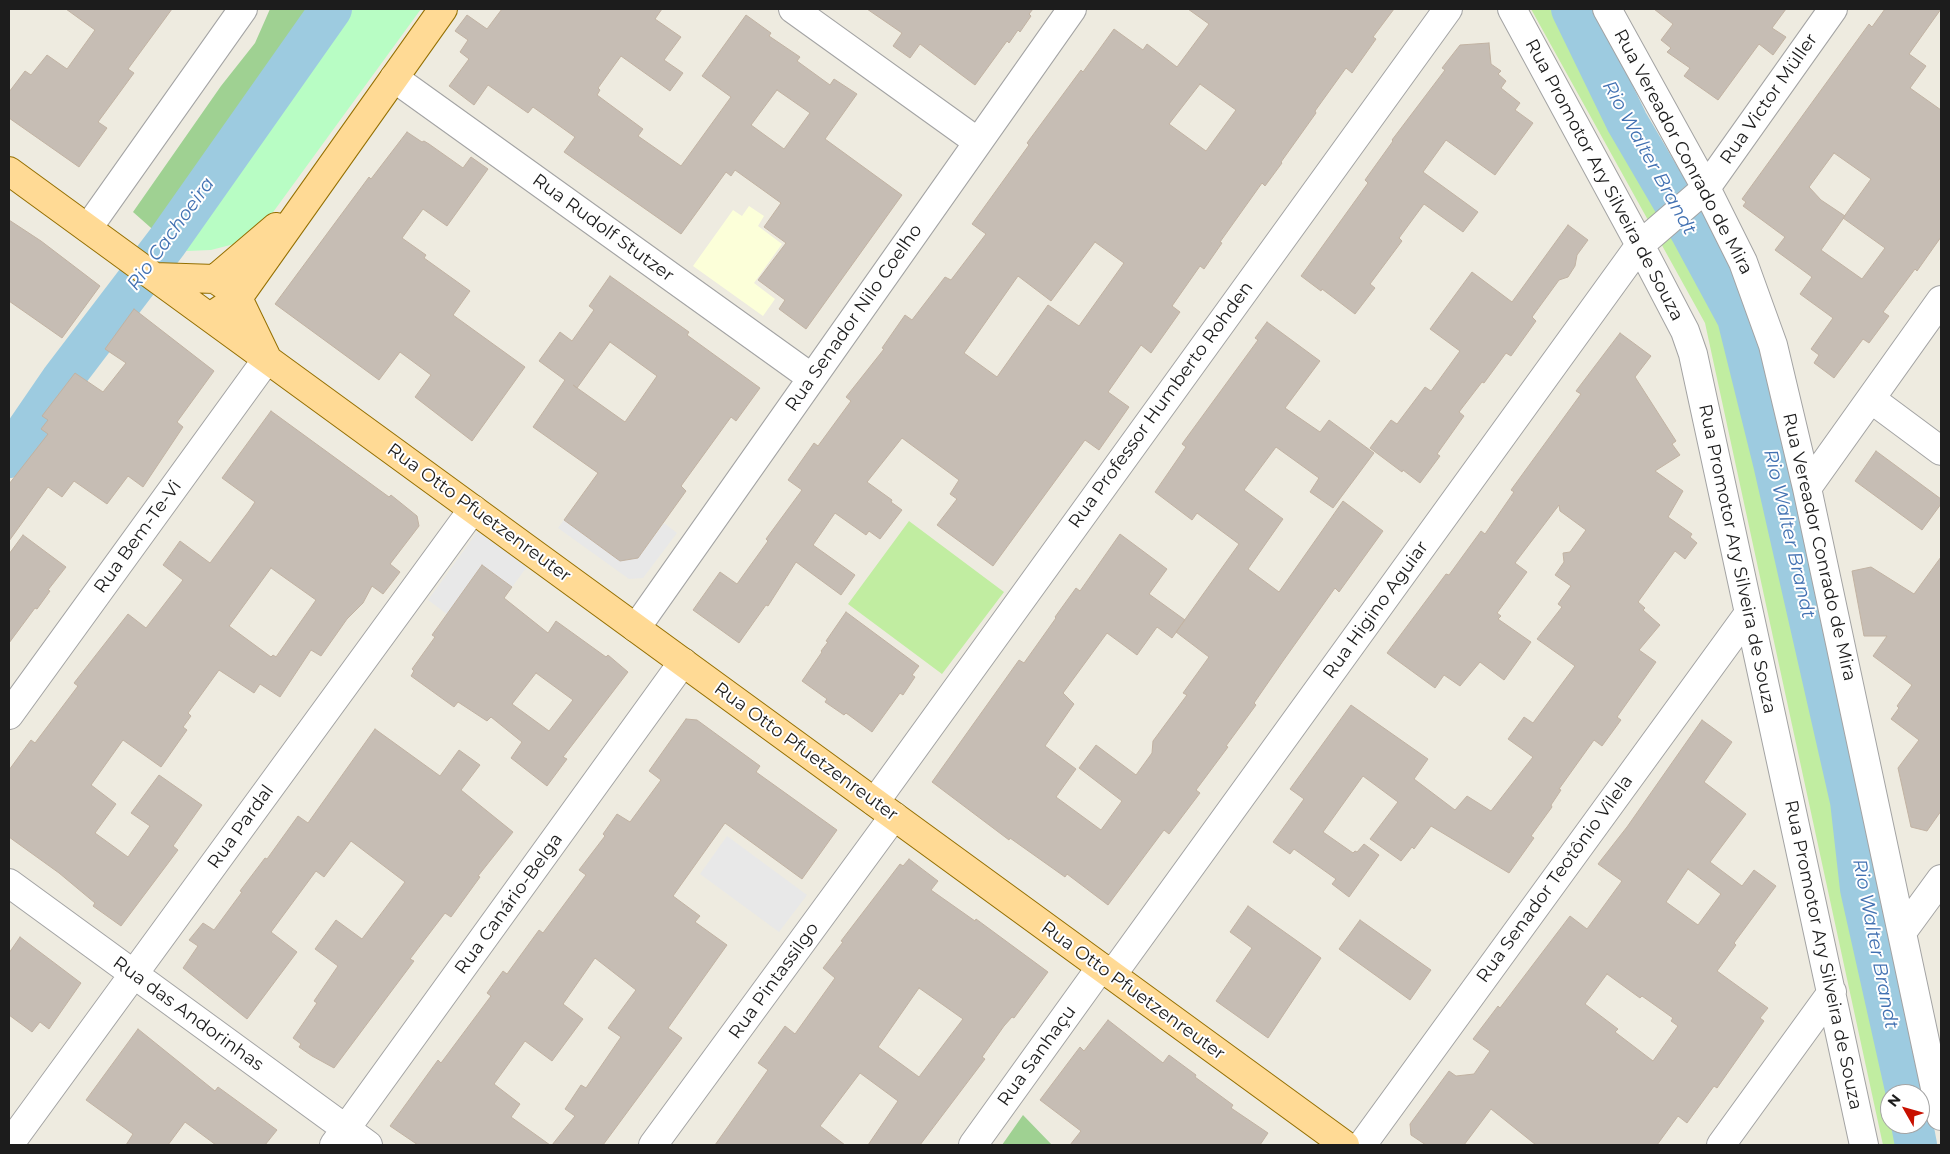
<!DOCTYPE html>
<meta charset="utf-8">
<style>
body{margin:0}
#map{position:relative;width:1950px;height:1154px;overflow:hidden;background:#eeebe0;font-family:Montserrat,sans-serif}
canvas{display:block}
.frame{position:absolute;inset:0;border:10px solid #1c1c1c;pointer-events:none}
.north{position:absolute;left:1880px;top:1084px;width:50px;height:50px;box-sizing:border-box;background:#fff;border:1px solid #a4a4a4;border-radius:50%;rotate:308deg;font-size:14px;font-weight:700;line-height:20px;text-align:center;color:#1c1c1c}
.north::after{content:'';display:block;margin:auto;width:18px;height:22px;background:#c81000;clip-path:polygon(50% 0,100% 100%,50% 72%,0 100%)}
</style>
<div id="map">
<canvas width="1950" height="1154"></canvas>
<div class="frame"></div>
<div class="north">N</div>
</div>
<script>
const c = document.querySelector('canvas').getContext('2d');
c.lineJoin = 'round';
function fill(path, color) { c.fillStyle = color; c.fill(path, 'evenodd'); }
const shape = rows => new Path2D(rows.map(r => 'M' + r).join(''));
function stroke(path, color, width, dash) { c.strokeStyle = color; c.lineWidth = width; c.lineCap = dash ? 'butt' : 'round'; c.setLineDash(dash || []); c.stroke(path); }
function drawText(font, color, halo, rows, align = 'center') {
  c.font = font + ' Montserrat,sans-serif'; c.lineWidth = 4; c.setLineDash([]); c.textBaseline = 'middle'; c.strokeStyle = halo; c.fillStyle = color; for (const [text, x, y, turn = 0] of rows) {
    c.save(); c.translate(x, y); c.rotate((+turn || 0) * Math.PI / 180); c.textAlign = isNaN(turn) ? turn : align; if (halo) c.strokeText(text, 0, 0); c.fillText(text, 0, 0); c.restore();
  }
}
fill(shape([
 [749,206,764,216,758,226,782,244,754,283,775,299,763,316,693,266,733,210,742,216]
]), '#fcffd9');
fill(shape([
 [1531,9,1578,9,1752,334,1935,1145,1883,1145,1705,323],
 [1890,1094,1920,1094,1920,1124,1890,1124],
 [909,521,1004,592,942,674,848,604]
]), '#c1eda1');
fill(shape([
 [270,9,331,9,167,242,133,212,221,86,255,43],
 [1023,1115,1052,1145,1002,1145]
]), '#9fd192');
fill(shape([
 [331,9,421,9,263,226,238,243,211,250,187,251,167,242]
]), '#b8fdc4');
fill(shape([
 [564,520,620,561,638,558,664,523,677,533,643,578,629,579,558,528],
 [480,528,529,564,512,587,482,566,447,614,428,600],
 [727,836,807,895,779,932,700,874]
]), '#e8e8e8');
stroke(shape([
 [1572,9,1627,122,1692,233,1738,318,1774,463,1851,801,1861,889,1907,1094],
 [9,457,61,381,167,242,331,9],
 [1912,1124,1916,1145]
]), '#9dcbe0', 42);
const building = shape([
 [66,9,172,9,128,69,134,73,98,122,107,128,79,167,9,118,9,92,25,71,31,75,47,55,67,69,95,30,66,9],
 [502,9,662,9,655,19,681,37,664,60,683,73,670,91,621,56,598,88,600,90,597,95,643,129,638,136,681,166,731,97,702,76,746,15,771,33,769,36,800,57,797,61,830,85,834,79,857,94,825,139,902,195,806,329,779,309,785,300,758,280,786,243,764,227,781,203,735,170,731,176,726,172,681,234,564,152,575,137,533,107,528,113,488,85,474,105,449,86,469,59,460,52,468,40,455,31,467,15,487,29,502,9],
 [777,90,810,113,784,149,751,125,777,90],
 [867,9,1033,9,1029,14,1031,16,1020,32,1018,30,1009,43,1007,41,975,85,920,44,910,58,893,46,902,33,867,9],
 [1188,9,1394,9,1373,37,1376,39,1352,73,1346,68,1315,111,1316,113,1281,162,1282,163,1265,186,1262,183,1220,242,1222,243,1204,269,1200,266,1172,306,1180,312,1151,353,1141,345,1108,392,1129,407,1099,450,1085,440,993,566,937,525,957,499,950,494,959,480,902,438,867,482,892,500,891,502,902,510,880,539,869,531,866,535,835,513,813,545,855,575,841,595,796,562,768,606,766,605,739,643,693,610,720,572,737,584,768,541,766,539,802,490,788,480,814,443,818,446,851,401,846,397,884,349,882,348,905,315,912,320,945,277,951,280,986,234,972,224,1029,145,1027,143,1081,70,1083,72,1114,29,1143,50,1147,44,1177,67,1209,24,1188,9],
 [1200,84,1236,110,1206,151,1169,124,1200,84],
 [1095,242,1124,263,1079,326,1048,305,997,377,964,353,1018,276,1051,301,1095,242],
 [1654,9,1786,9,1772,28,1786,37,1773,55,1759,44,1718,100,1684,76,1690,68,1667,52,1671,48,1661,40,1673,24,1654,9],
 [1885,9,1941,9,1909,54,1926,66,1910,88,1941,110,1941,237,1917,271,1915,269,1883,312,1889,316,1869,343,1863,339,1834,378,1814,363,1819,355,1811,349,1833,318,1800,294,1812,277,1775,250,1785,237,1743,206,1746,202,1742,199,1869,24,1872,27,1885,9],
 [1834,153,1871,179,1843,218,1885,248,1862,279,1821,250,1845,216,1821,200,1809,187,1834,153],
 [1489,43,1491,64,1501,71,1498,74,1506,81,1501,88,1520,103,1515,110,1533,123,1495,175,1446,140,1423,172,1478,212,1463,232,1424,204,1399,238,1402,241,1370,284,1375,288,1355,314,1322,289,1321,291,1301,276,1368,183,1365,180,1393,141,1392,140,1445,70,1442,68,1460,45,1489,43],
 [407,132,422,142,424,141,429,144,463,168,471,157,488,169,447,226,423,209,402,238,426,255,424,258,470,291,453,315,525,367,472,441,415,397,431,375,400,352,379,380,275,304,369,177,371,179,407,132],
 [9,220,41,241,100,286,62,338,9,301,9,220],
 [1568,225,1588,240,1577,255,1575,266,1568,277,1559,280,1532,317,1536,321,1511,356,1506,353,1484,383,1482,382,1459,412,1464,416,1437,454,1440,456,1420,483,1403,470,1402,472,1370,448,1391,420,1397,424,1425,387,1431,391,1460,351,1430,329,1472,272,1512,302,1568,225],
 [610,276,689,332,687,335,760,388,736,421,731,417,681,486,686,491,638,558,620,561,564,520,598,473,533,427,565,380,539,361,560,332,572,341,594,310,589,306,610,276],
 [610,342,657,376,625,422,573,385,577,388,610,342],
 [134,309,214,371,177,422,183,427,143,487,128,476,107,504,74,481,62,497,48,487,9,541,9,484,48,434,41,429,48,420,42,416,75,373,103,392,126,363,105,349,134,309],
 [1267,322,1320,361,1285,408,1320,432,1329,420,1374,453,1333,508,1310,492,1319,478,1276,447,1244,490,1283,519,1248,569,1279,592,1343,501,1383,531,1339,592,1335,588,1283,661,1254,703,1256,705,1226,746,1228,747,1196,790,1200,793,1169,834,1164,830,1108,905,1067,874,1065,877,1010,838,1009,840,932,782,1019,660,1024,663,1056,618,1055,617,1076,588,1080,591,1120,534,1167,569,1149,594,1185,620,1172,638,1157,627,1137,655,1107,633,1063,693,1074,704,1045,746,1076,769,1056,797,1101,830,1122,801,1079,768,1096,745,1136,775,1152,753,1153,741,1187,695,1183,693,1209,657,1176,632,1239,544,1197,513,1192,520,1155,492,1186,447,1182,444,1258,340,1255,338,1267,322],
 [1620,333,1651,356,1635,377,1676,441,1672,444,1680,455,1655,471,1683,491,1668,517,1692,534,1690,537,1697,543,1685,559,1675,551,1638,602,1645,608,1643,610,1660,625,1639,650,1656,662,1617,717,1621,720,1602,746,1594,740,1559,789,1561,790,1551,805,1552,807,1531,836,1534,838,1509,873,1431,826,1414,849,1412,847,1401,861,1370,839,1398,802,1363,776,1323,832,1353,853,1355,851,1357,852,1364,844,1379,855,1349,897,1332,884,1336,879,1294,849,1290,854,1273,842,1304,799,1290,789,1351,705,1428,759,1414,779,1455,810,1467,796,1491,811,1533,757,1508,739,1524,717,1533,723,1575,666,1537,639,1562,607,1558,604,1571,586,1555,575,1564,562,1563,553,1570,552,1586,530,1560,511,1559,505,1515,563,1527,572,1497,613,1501,616,1498,619,1531,642,1504,680,1480,662,1460,686,1444,675,1435,688,1387,653,1446,574,1449,575,1481,531,1485,534,1514,492,1511,490,1581,394,1576,391,1620,333],
 [271,411,389,497,391,495,417,516,419,526,390,564,400,572,383,594,372,586,363,603,347,619,321,656,311,650,280,697,260,684,254,693,219,670,188,713,191,716,183,727,187,730,161,767,123,740,91,785,116,804,95,833,128,857,150,826,131,813,159,775,202,805,173,846,178,850,121,926,93,906,95,903,59,873,9,837,9,770,31,740,35,743,78,686,74,683,128,614,146,628,183,580,163,565,180,541,210,563,249,511,255,502,222,478,271,411],
 [271,568,316,600,276,657,273,655,271,657,229,626,271,568],
 [1876,451,1941,499,1941,504,1922,530,1855,481,1876,451],
 [23,535,66,567,48,590,50,591,37,609,35,608,9,643,9,554,23,535],
 [1941,557,1941,811,1927,831,1911,827,1898,768,1919,740,1891,719,1899,708,1897,706,1912,685,1873,656,1887,636,1864,636,1852,571,1871,567,1914,594,1941,557],
 [482,565,512,587,504,598,548,633,556,621,606,657,608,655,628,672,563,757,567,759,547,786,511,758,522,742,491,717,487,721,458,702,454,707,411,676,414,671,412,669,435,637,432,635,482,565],
 [536,673,573,700,549,731,512,704,536,673],
 [846,612,919,666,912,675,915,677,903,695,900,693,872,732,846,713,844,715,825,702,827,699,802,681,822,652,821,651,828,642,826,641,846,612],
 [686,719,697,720,760,766,756,772,837,830,802,879,725,823,673,896,700,916,695,922,727,945,668,1028,682,1038,603,1145,552,1145,575,1116,565,1109,581,1085,586,1088,621,1037,608,1028,636,990,595,958,563,1004,583,1019,552,1061,525,1041,494,1084,520,1104,511,1117,550,1145,418,1145,390,1126,438,1060,441,1063,491,996,487,993,503,971,507,974,539,930,543,933,586,875,579,870,605,836,603,834,617,814,630,822,661,780,649,771,686,719],
 [1702,720,1732,742,1704,782,1746,814,1710,862,1742,886,1754,870,1776,886,1734,943,1736,945,1717,971,1768,1008,1760,1018,1764,1021,1717,1088,1714,1086,1687,1123,1678,1116,1657,1145,1536,1145,1491,1109,1464,1145,1426,1145,1411,1135,1410,1124,1449,1071,1456,1076,1474,1074,1490,1051,1473,1039,1498,1006,1500,1008,1570,916,1587,929,1622,881,1598,864,1627,827,1702,720],
 [1688,869,1721,894,1698,925,1666,902,1688,869],
 [1607,974,1640,998,1642,996,1673,1018,1671,1021,1678,1026,1653,1061,1615,1032,1618,1029,1585,1004,1607,974],
 [375,729,440,776,459,750,480,765,461,790,513,832,478,876,480,877,451,917,445,913,410,959,414,961,334,1068,312,1056,299,1047,301,1044,293,1038,317,1003,314,1001,338,966,315,949,336,920,362,939,405,882,351,841,324,877,316,871,271,932,297,952,247,1019,183,968,198,946,189,940,203,923,214,930,242,892,240,891,265,858,267,859,298,816,308,823,375,729],
 [909,859,938,881,931,890,975,921,976,919,1048,972,1014,1018,1012,1017,1004,1026,982,1057,985,1059,920,1145,868,1145,898,1101,860,1073,820,1126,845,1145,715,1145,768,1070,758,1063,785,1026,795,1034,835,978,823,968,843,942,841,941,900,864,903,866,909,859],
 [919,988,963,1019,919,1077,878,1047,919,988],
 [1248,906,1321,958,1268,1038,1216,1001,1252,948,1230,932,1248,906],
 [1360,920,1431,970,1410,1000,1339,949,1360,920],
 [20,937,81,983,49,1029,40,1022,32,1032,9,1015,9,953,20,937],
 [1108,1020,1163,1063,1169,1055,1196,1075,1195,1077,1233,1105,1231,1108,1268,1133,1260,1145,1070,1145,1081,1131,1040,1100,1080,1047,1084,1051,1108,1020],
 [138,1029,215,1091,218,1087,277,1130,265,1145,216,1145,185,1122,168,1145,126,1145,133,1134,86,1100,138,1029]
]);
fill(building, '#c6bdb4');
stroke(building, '#c1b2a2', 1);
const minor = shape([
 [793,9,978,142],
 [1512,9,1640,245,1685,331,1693,354,1864,1145],
 [1607,9,1706,188,1743,262,1773,345,1807,488,1941,1116],
 [394,78,812,378],
 [88,228,243,9],
 [1871,399,1941,451],
 [1807,488,1941,300],
 [636,628,1072,9],
 [9,715,267,359],
 [875,802,1448,9],
 [9,883,368,1145],
 [1903,931,1941,879],
 [1112,975,1640,245,1706,188,1833,9],
 [9,1145,473,509],
 [334,1145,683,662],
 [653,1145,894,816],
 [973,1145,1101,967],
 [1362,1145,1749,613],
 [1721,1145,1832,992]
]);
const major = shape([
 [9,171,1345,1145],
 [155,277,215,279,224,285,238,298,266,356],
 [215,279,276,227],
 [210,317,238,298,443,9]
]);
stroke(minor, '#a3a3a3', 30);
stroke(major, '#946f00', 30);
stroke(minor, '#fff', 28);
stroke(major, '#ffda95', 28);
drawText('18px', '#1c1c1c', '#fff', [
 ["Rua Victor Müller",1769,99,-55],
 ["Rua Vereador Conrado de Mira",1683,152,62],
 ["Rua Promotor Ary Silveira de Souza",1604,180,62],
 ["Rua Rudolf Stutzer",603,228,36],
 ["Rua Senador Nilo Coelho",854,318,-55],
 ["Rua Professor Humberto Rohden",1161,405,-54],
 ["Rua Otto Pfuetzenreuter",479,513,36],
 ["Rua Bem-Te-Vi",138,537,-54],
 ["Rua Vereador Conrado de Mira",1819,547,77],
 ["Rua Promotor Ary Silveira de Souza",1737,559,78],
 ["Rua Higino Aguiar",1376,610,-54],
 ["Rua Otto Pfuetzenreuter",806,752,36],
 ["Rua Pardal",241,827,-54],
 ["Rua Senador Teotônio Vilela",1555,879,-54],
 ["Rua Canário-Belga",509,904,-54],
 ["Rua Promotor Ary Silveira de Souza",1823,955,78],
 ["Rua Pintassilgo",774,981,-54],
 ["Rua Otto Pfuetzenreuter",1133,991,36],
 ["Rua das Andorinhas",188,1014,36],
 ["Rua Sanhaçu",1037,1056,-54]
]);
drawText('italic 19px', '#4271b2', '#fff', [
 ["Rio Walter Brandt",1649,158,61],
 ["Rio Cachoeira",171,234,-54],
 ["Rio Walter Brandt",1789,534,77],
 ["Rio Walter Brandt",1875,944,79]
]);
</script>
